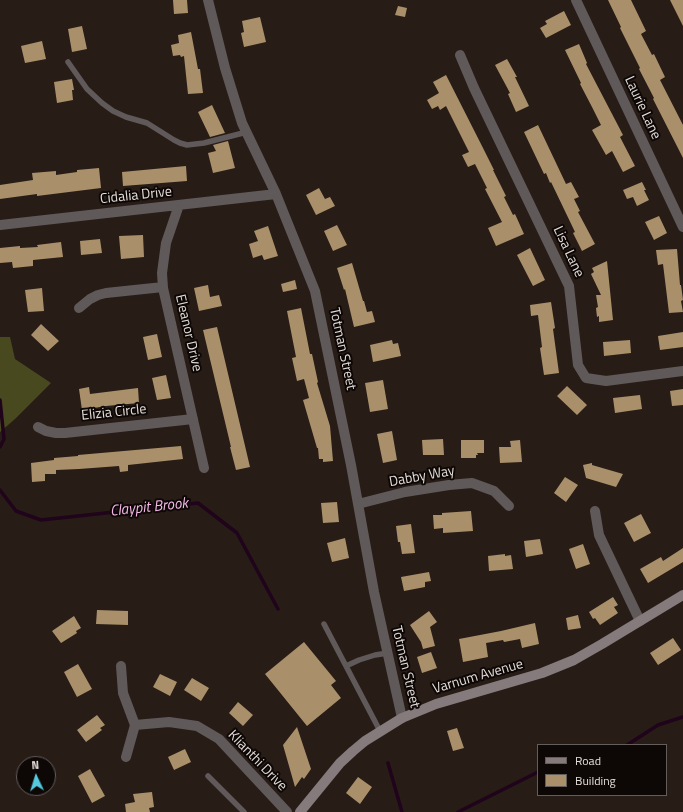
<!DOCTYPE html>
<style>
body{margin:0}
#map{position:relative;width:683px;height:812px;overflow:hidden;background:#281c17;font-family:"Titillium Web",sans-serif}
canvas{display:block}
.legend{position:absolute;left:537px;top:744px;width:130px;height:52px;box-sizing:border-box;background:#0d0806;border:1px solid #635d5b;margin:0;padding:5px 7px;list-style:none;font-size:12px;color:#e5ddda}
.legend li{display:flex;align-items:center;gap:8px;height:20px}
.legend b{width:20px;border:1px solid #635d5b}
.north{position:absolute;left:16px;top:756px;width:40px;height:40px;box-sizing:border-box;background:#0d0806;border:1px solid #635d5b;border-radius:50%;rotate:356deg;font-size:11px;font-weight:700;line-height:16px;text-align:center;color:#e5ddda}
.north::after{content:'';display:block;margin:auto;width:14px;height:18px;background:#55cadf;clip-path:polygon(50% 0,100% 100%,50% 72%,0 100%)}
</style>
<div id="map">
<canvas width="683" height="812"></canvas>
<ul class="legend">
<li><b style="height:5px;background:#857a7c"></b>Road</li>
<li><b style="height:11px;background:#aa906a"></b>Building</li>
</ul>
<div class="north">N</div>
</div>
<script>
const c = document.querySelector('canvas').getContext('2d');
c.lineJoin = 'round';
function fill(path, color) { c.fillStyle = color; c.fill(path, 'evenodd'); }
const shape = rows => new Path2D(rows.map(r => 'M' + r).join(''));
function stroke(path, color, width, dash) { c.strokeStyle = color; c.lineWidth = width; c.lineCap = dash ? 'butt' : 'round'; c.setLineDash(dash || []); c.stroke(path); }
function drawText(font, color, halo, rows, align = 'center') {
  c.font = font + ' "Titillium Web",sans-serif'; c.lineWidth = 4; c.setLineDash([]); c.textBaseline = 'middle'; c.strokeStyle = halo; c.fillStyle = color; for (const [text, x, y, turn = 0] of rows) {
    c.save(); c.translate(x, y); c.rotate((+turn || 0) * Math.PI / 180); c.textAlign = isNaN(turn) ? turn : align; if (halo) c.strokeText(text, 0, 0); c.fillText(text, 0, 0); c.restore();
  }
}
fill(shape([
 [0,337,10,337,15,359,51,383,15,419,0,432]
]), '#48491f');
stroke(shape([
 [0,400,4,439,0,447],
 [0,490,16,511,41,520,198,503,237,533,278,609],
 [627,745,658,725,683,717],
 [388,763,402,812],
 [458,812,538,772]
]), '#20041b', 3.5);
fill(shape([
 [173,0,187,0,188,13,174,14],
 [608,0,631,0,646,31,641,34,652,55,654,54,665,77,660,80,683,125,683,158,653,99,654,98,639,69,640,68,620,28,621,27],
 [670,0,683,0,683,26],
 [398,6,407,8,405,17,395,15],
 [564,11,571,25,546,38,540,28,547,24,545,21],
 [260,17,266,42,244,47,241,33,244,32,242,21],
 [82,26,87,49,72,52,68,29],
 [191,32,198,69,200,69,203,93,188,94,184,56,181,57,180,55,173,56,171,45,179,43,178,35],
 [42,41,46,59,25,63,21,46],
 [579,44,587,63,586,64,623,135,620,137,635,166,623,172,612,151,606,155,592,130,601,125,592,107,580,84,581,83,565,50],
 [507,59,517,77,515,77,529,106,516,112,508,94,510,93,495,65],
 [446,75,482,146,494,170,493,170,506,196,504,197,513,215,515,214,524,234,496,246,488,228,502,222,485,189,487,188,475,164,468,167,462,155,469,152,446,106,440,110,438,106,432,109,427,100,439,93,433,82],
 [72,79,74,90,72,90,73,100,57,103,54,82],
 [212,105,225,133,210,137,198,112],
 [538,125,566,184,571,182,579,197,574,199,580,211,578,212,595,244,582,251,573,233,575,232,551,182,550,183,546,173,544,174,524,132],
 [228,141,235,168,213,173,208,153,216,151,213,145],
 [186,166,187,181,123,186,122,172],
 [99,168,101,188,37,196,37,194,0,199,0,185,33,180,32,173,56,171,56,175,77,172,77,170],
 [642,182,646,190,644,190,649,200,637,206,633,197,627,199,623,190],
 [319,188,325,199,330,197,335,206,316,215,306,195],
 [659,216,667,233,654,240,645,222],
 [337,225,347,245,333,251,324,231],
 [268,226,278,256,264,260,262,255,253,258,249,244,258,241,254,231],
 [143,235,144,257,121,259,119,236],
 [100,239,102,253,81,255,80,241],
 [61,242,63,257,33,260,33,266,13,268,12,262,0,263,0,248,20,246,20,248,38,247,37,245],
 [530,248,545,280,533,286,517,255],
 [677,249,680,285,681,285,683,300,681,301,683,312,669,313,663,264,658,265,656,250],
 [607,261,613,320,599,322,599,316,597,317,596,308,598,307,596,295,601,295,591,274,594,272,592,268],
 [352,263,363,301,364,301,367,312,372,311,375,322,354,327,345,289,344,290,337,268],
 [295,280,297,289,283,292,281,284],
 [208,285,210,297,219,295,222,306,199,311,194,288],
 [42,288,44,311,28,312,25,290],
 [551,302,555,328,553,329,559,373,544,375,540,348,542,347,538,315,531,316,530,305],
 [301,308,310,354,312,354,318,382,317,383,330,426,333,461,323,462,323,459,319,459,318,448,317,448,303,400,309,398,304,379,297,381,292,358,296,357,287,311],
 [41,324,59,341,48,351,31,335],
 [217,327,250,467,236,470,230,447,231,447,203,330],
 [683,332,683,347,660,350,658,336],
 [157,334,162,357,148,360,143,337],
 [392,340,393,344,398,343,401,356,373,362,370,345],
 [630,340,631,353,604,356,603,342],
 [166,375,171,398,157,400,152,378],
 [383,380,388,409,370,412,365,383],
 [567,386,587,405,577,415,557,396],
 [89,387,90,394,138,388,139,403,106,406,82,410,79,389],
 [683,389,683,405,672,406,670,391],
 [640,395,642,409,615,413,613,398],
 [392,431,397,460,383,463,377,434],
 [443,439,444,455,423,455,422,440],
 [461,440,484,440,484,453,477,453,478,455,476,455,476,458,461,458],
 [520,440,522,462,500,463,499,447,511,447,510,441],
 [181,446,183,459,128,465,128,471,120,472,119,466,79,469,56,470,56,474,45,474,45,481,32,482,31,463,54,460,54,458,78,456,78,455],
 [592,463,592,465,623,474,616,487,586,478,583,465],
 [565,477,578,485,566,502,554,493],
 [337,502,339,522,323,523,321,503],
 [471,511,473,531,443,533,443,528,434,529,433,515,442,515,442,513],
 [641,514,651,533,634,542,624,523],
 [411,524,415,553,402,554,400,542,398,542,396,526],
 [345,538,349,558,332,562,327,543],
 [540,539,543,554,526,557,524,541],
 [583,544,590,564,576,569,569,549],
 [683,548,683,562,648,583,640,569,661,557,663,561],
 [505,554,505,556,511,555,513,569,489,571,488,556],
 [429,572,431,581,425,582,425,587,404,591,401,577],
 [613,597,618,605,614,607,618,613,600,625,595,618,593,619,589,612],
 [97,610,128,611,128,625,96,624],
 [429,611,437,622,430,627,435,646,423,649,421,642,410,625],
 [578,615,581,628,568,630,566,618],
 [74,616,81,628,76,631,77,633,61,643,52,631],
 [535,623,539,644,522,648,520,639,504,642,503,640,486,643,488,657,463,662,459,639,501,631],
 [673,638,681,650,658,665,650,653],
 [304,642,336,681,331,685,341,698,307,726,265,674],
 [431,652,437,668,422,673,417,657],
 [78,664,92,689,77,697,64,672],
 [160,674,177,682,170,696,153,687],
 [192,678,209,688,201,701,184,690],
 [238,702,253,715,243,726,229,713],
 [97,715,105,725,100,728,102,730,86,742,77,730],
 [297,727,311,769,304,779,302,777,295,787,283,745],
 [457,728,464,748,453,751,447,731],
 [185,749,191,762,174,770,168,757],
 [90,769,105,796,92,803,78,776],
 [358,777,372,787,360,804,346,793],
 [152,792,154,807,149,808,150,812,126,812,125,804,135,802,133,794]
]), '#aa906a');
stroke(shape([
 [68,62,87,89,102,103,113,111,126,117,147,123,174,140,180,143,187,145,204,143,247,132],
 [324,624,380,731],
 [346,666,359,660,375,655,388,653],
 [208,776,244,812]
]), '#60595a', 5.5);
stroke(shape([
 [208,0,225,68,242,123,276,194,315,291,351,465,374,592,402,718],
 [576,0,683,227],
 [460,55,474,88,569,286,578,365,586,378,606,381,683,371],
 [179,205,166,243,162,273,163,288,204,468],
 [0,225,276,194],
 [79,308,90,299,98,295,106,293,163,287],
 [38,427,46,431,56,433,65,433,193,419],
 [358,504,405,492,449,485,472,483,494,491,509,506],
 [595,511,599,535,640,621],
 [121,666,123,693,135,725,126,757],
 [135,725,169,722,197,726,219,739,287,812]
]), '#60595a', 10);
stroke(shape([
 [300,812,340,763,353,751,365,741,402,718,436,704,542,673,574,660,602,644,683,595]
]), '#857a7c', 10);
drawText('14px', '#e5ddda', '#0d0806', [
 ["Laurie Lane",642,108,65],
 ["Cidalia Drive",136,196,-6],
 ["Lisa Lane",568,252,65],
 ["Eleanor Drive",188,333,77],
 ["Totman Street",342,349,78],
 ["Elizia Circle",114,413,-6],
 ["Dabby Way",422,477,-10],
 ["Totman Street",405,667,77],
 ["Varnum Avenue",478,677,-16],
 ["Klianthi Drive",257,761,46]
]);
drawText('italic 15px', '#f5b9e8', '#0d0806', [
 ["Claypit Brook",149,508,-6]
]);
</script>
